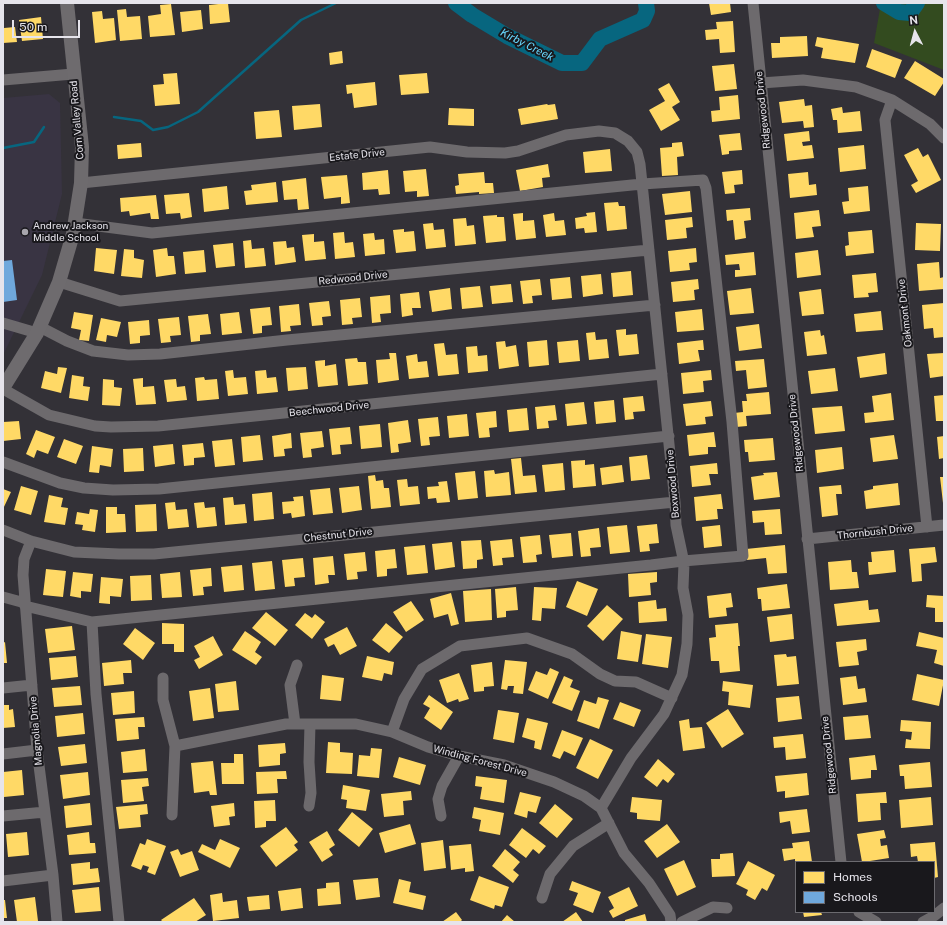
<!DOCTYPE html>
<style>
body{margin:0}
#map{position:relative;width:947px;height:925px;overflow:hidden;background:#333137;font-family:"Public Sans",sans-serif}
canvas{display:block}
.frame{position:absolute;inset:0;border:4px solid #e6e4eb;pointer-events:none}
.legend{position:absolute;left:795px;top:861px;width:140px;height:52px;box-sizing:border-box;background:#19181c;border:1px solid #6b6a6f;margin:0;padding:5px 7px;list-style:none;font-size:12px;color:#e6e4eb}
.legend li{display:flex;align-items:center;gap:8px;height:20px}
.legend b{width:20px;border:1px solid #6b6a6f}
.north{position:absolute;left:895px;top:12px;width:40px;height:40px;-webkit-text-stroke:3px #19181c;paint-order:stroke;rotate:354deg;font-size:11px;font-weight:700;line-height:16px;text-align:center;color:#e6e4eb}
.north::after{content:'';display:block;margin:auto;width:14px;height:18px;background:#e6e4eb;clip-path:polygon(50% 0,100% 100%,50% 72%,0 100%)}
.scale{position:absolute;left:12px;top:20px;width:68px;height:18px;box-sizing:border-box;border:2px solid #e6e4eb;border-top:0;padding-left:5px;font-size:12px;line-height:14px;white-space:nowrap;color:#e6e4eb;-webkit-text-stroke:3px #19181c;paint-order:stroke}
</style>
<div id="map">
<canvas width="947" height="925"></canvas>
<div class="frame"></div>
<ul class="legend">
<li><b style="height:11px;background:#ffd966"></b>Homes</li>
<li><b style="height:11px;background:#6fa8dc"></b>Schools</li>
</ul>
<div class="north">N</div>
<div class="scale">50 m</div>
</div>
<script>
const c = document.querySelector('canvas').getContext('2d');
c.lineJoin = 'round';
function fill(path, color) { c.fillStyle = color; c.fill(path, 'evenodd'); }
const shape = rows => new Path2D(rows.map(r => 'M' + r).join(''));
function stroke(path, color, width, dash) { c.strokeStyle = color; c.lineWidth = width; c.lineCap = dash ? 'butt' : 'round'; c.setLineDash(dash || []); c.stroke(path); }
function drawText(font, color, halo, rows, align = 'center') {
  c.font = font + ' "Public Sans",sans-serif'; c.lineWidth = 4; c.setLineDash([]); c.textBaseline = 'middle'; c.strokeStyle = halo; c.fillStyle = color; for (const [text, x, y, turn = 0] of rows) {
    c.save(); c.translate(x, y); c.rotate((+turn || 0) * Math.PI / 180); c.textAlign = isNaN(turn) ? turn : align; if (halo) c.strokeText(text, 0, 0); c.fillText(text, 0, 0); c.restore();
  }
}
fill(shape([
 [49,94,60,103,62,194,42,275,3,355,3,98]
]), '#393443');
fill(shape([
 [881,3,944,3,944,70,874,43]
]), '#334b1f');
fill(shape([
 [228,3,230,22,210,24,209,5],
 [709,3,730,3,731,12,711,15],
 [171,4,175,35,150,37,148,16,161,14,160,5],
 [126,9,127,17,140,16,142,39,120,41,117,10],
 [201,10,203,29,182,32,180,12],
 [102,11,103,19,114,18,116,40,95,43,92,12],
 [41,17,43,39,22,41,19,20],
 [733,21,735,52,720,53,719,39,706,40,705,30,717,29,716,22],
 [3,25,4,25,4,28,15,27,17,42,3,43],
 [807,36,808,56,772,58,771,43,780,43,780,37],
 [817,37,859,44,855,63,821,58,823,48,815,46],
 [872,49,902,60,895,78,866,67],
 [342,51,343,63,330,65,329,53],
 [915,61,944,79,944,82,935,96,904,78],
 [734,64,737,89,715,91,712,66],
 [177,73,180,104,155,106,153,85,164,84,163,74],
 [427,73,429,93,401,95,399,75],
 [375,82,377,105,354,108,352,93,347,94,346,85],
 [669,83,680,102,672,107,680,120,661,131,649,110,665,101,658,89],
 [738,95,740,119,712,122,711,111,720,110,719,97],
 [804,99,805,106,812,105,814,127,804,128,803,121,782,123,779,102],
 [320,104,322,127,294,130,292,106],
 [547,104,548,105,555,104,558,119,521,125,518,109],
 [842,107,843,113,860,111,862,131,838,133,837,120,833,120,831,109],
 [449,108,474,109,474,126,448,125],
 [279,110,282,137,256,139,254,112],
 [809,131,810,141,802,142,803,146,812,145,814,158,787,161,784,134],
 [740,133,742,150,729,151,729,154,722,155,719,135],
 [682,142,684,156,677,157,678,175,662,176,660,148,672,147,672,143],
 [141,143,142,157,118,159,117,145],
 [864,145,866,169,840,172,838,148],
 [918,148,923,157,928,154,941,180,916,193,911,185,918,181,904,155],
 [610,149,612,171,585,173,583,152],
 [548,164,550,177,542,178,543,187,520,191,516,170],
 [426,169,429,196,417,197,417,191,405,192,403,171],
 [388,170,390,194,379,195,378,189,363,190,362,173],
 [742,170,743,184,734,185,735,193,725,194,722,172],
 [484,172,485,183,493,183,494,193,479,194,479,192,456,194,455,186,459,185,458,174],
 [808,172,809,185,816,184,817,195,790,198,788,174],
 [347,175,350,203,341,204,341,197,324,199,321,177],
 [306,178,309,209,298,210,297,199,284,200,282,181],
 [276,182,278,202,246,205,244,191,252,190,251,185],
 [227,186,229,209,204,212,202,189],
 [868,186,870,211,844,214,842,202,849,201,848,188],
 [690,191,692,212,665,215,662,194],
 [189,193,192,217,181,219,180,213,166,214,164,195],
 [156,195,159,219,151,219,150,213,130,216,129,211,121,212,120,198],
 [618,202,619,206,625,206,627,229,607,231,604,203],
 [750,208,751,220,744,221,746,238,735,240,733,220,727,221,726,210],
 [819,210,821,226,812,227,814,237,796,239,794,213],
 [595,212,597,232,585,233,584,228,576,229,575,218,587,216,586,213],
 [523,213,523,221,534,220,536,238,516,240,513,214],
 [554,213,555,221,564,220,566,235,546,237,543,215],
 [497,215,497,217,504,217,506,241,486,243,483,216],
 [692,217,693,227,686,228,687,238,667,240,665,220],
 [466,218,467,226,474,225,476,244,455,246,453,219],
 [433,223,434,230,444,229,446,247,426,249,423,224],
 [916,223,941,224,940,251,915,250],
 [404,229,404,232,414,231,416,251,396,253,393,230],
 [872,230,874,253,846,256,845,246,849,245,848,232],
 [344,232,345,243,353,242,355,257,335,259,333,233],
 [374,233,375,240,384,239,385,254,365,256,363,234],
 [314,234,314,242,324,241,326,259,305,261,302,235],
 [251,240,252,249,264,248,266,266,245,268,243,241],
 [286,241,287,248,294,247,296,262,275,265,273,242],
 [233,243,235,266,216,268,213,245],
 [96,248,117,250,114,274,94,271],
 [167,248,168,256,174,256,176,274,156,277,153,250],
 [696,248,697,262,689,263,690,270,670,272,668,251],
 [124,249,134,250,134,258,144,260,142,278,121,276],
 [204,250,206,272,185,274,183,252],
 [818,250,821,275,797,278,795,253],
 [754,252,756,275,735,277,735,270,740,270,739,264,726,265,725,255],
 [939,262,940,278,944,277,944,289,919,291,917,264],
 [631,271,633,295,613,297,611,273],
 [876,273,878,292,868,293,869,297,854,298,852,275],
 [601,274,603,294,583,297,581,276],
 [570,277,572,298,552,300,550,279],
 [540,279,542,295,532,296,533,303,523,304,520,281],
 [698,279,699,289,694,290,695,300,673,302,671,282],
 [511,284,513,302,492,304,490,286],
 [480,286,483,307,462,309,460,288],
 [450,288,452,309,432,312,429,291],
 [751,288,754,313,730,315,727,291],
 [821,289,824,314,802,316,799,292],
 [419,292,421,308,412,308,413,315,402,317,400,294],
 [390,295,391,313,380,314,381,322,372,323,370,297],
 [360,298,362,317,352,318,353,324,342,325,340,300],
 [329,301,331,316,322,317,323,325,312,326,309,303],
 [944,303,944,337,934,338,933,328,924,329,922,305],
 [299,304,301,325,290,326,291,331,281,332,279,306],
 [270,307,272,325,262,326,262,333,253,334,250,309],
 [702,309,704,330,677,332,675,312],
 [881,311,883,330,856,332,854,314],
 [74,312,93,315,89,341,79,340,81,330,71,328],
 [239,312,242,333,222,335,220,314],
 [208,314,211,334,200,335,200,341,191,342,188,316],
 [179,317,181,335,170,336,171,342,161,343,158,319],
 [101,318,121,322,117,337,107,335,106,342,96,340],
 [149,320,150,335,140,336,140,343,130,344,128,322],
 [759,324,762,348,739,351,736,327],
 [626,329,626,335,637,334,639,354,619,356,616,330],
 [820,330,821,336,824,335,827,354,807,356,804,332],
 [595,332,596,340,607,339,609,358,589,360,586,333],
 [547,340,549,365,529,367,527,342],
 [578,340,580,361,559,363,557,342],
 [703,340,704,350,698,350,700,361,679,364,677,343],
 [505,341,506,347,516,345,519,366,499,369,496,342],
 [444,343,446,355,457,354,459,374,438,376,434,344],
 [477,346,478,356,487,355,488,371,468,373,466,347],
 [389,353,396,353,399,380,378,383,376,360,390,359],
 [885,353,887,374,860,378,857,357],
 [944,353,944,376,930,378,927,354],
 [417,354,418,362,427,361,429,377,409,379,406,356],
 [357,358,358,362,366,362,368,384,348,386,345,359],
 [764,359,767,387,748,389,746,370,736,371,735,361],
 [325,360,325,366,336,364,338,385,318,387,315,361],
 [58,367,67,368,61,393,41,388,45,371,57,374],
 [306,367,308,389,288,391,286,368],
 [835,368,838,391,811,394,808,371],
 [233,370,234,378,246,377,248,394,228,396,225,371],
 [266,370,267,378,276,377,278,392,257,394,255,371],
 [711,370,712,380,703,381,704,392,683,394,681,373],
 [72,375,84,377,83,386,90,387,88,401,69,398],
 [204,377,205,380,217,379,219,399,197,401,195,378],
 [143,378,143,387,154,386,156,404,136,405,133,379],
 [103,379,114,380,114,387,122,388,120,406,102,405],
 [176,379,177,387,185,386,187,400,167,402,164,380],
 [769,392,771,414,746,416,747,426,736,427,734,413,743,412,742,401,747,401,746,394],
 [891,393,894,420,865,423,864,413,874,412,872,396],
 [944,395,944,421,936,421,934,396],
 [643,396,645,411,633,412,634,419,625,420,623,398],
 [614,400,616,422,596,424,594,402],
 [711,401,713,416,705,417,706,424,686,426,683,404],
 [584,402,587,424,567,426,565,404],
 [555,405,557,420,548,421,549,428,537,429,535,407],
 [842,406,845,431,815,434,812,408],
 [527,408,529,430,509,432,507,410],
 [496,411,497,427,489,428,490,437,479,438,476,413],
 [467,414,469,436,449,438,447,416],
 [438,417,440,436,429,437,430,445,421,446,418,419],
 [408,420,411,442,398,444,399,452,391,453,388,423],
 [19,421,21,439,3,441,3,422],
 [380,424,382,447,361,449,359,426],
 [350,427,352,444,340,445,341,454,332,455,329,429],
 [36,430,55,437,48,454,37,450,34,458,26,454],
 [322,431,324,447,311,449,312,457,303,458,300,433],
 [714,432,716,447,708,447,708,454,689,456,687,435],
 [291,433,292,448,284,449,285,456,274,457,272,436],
 [260,435,263,460,243,462,241,437],
 [894,435,898,459,873,462,870,438],
 [944,436,944,458,939,459,937,437],
 [773,438,775,460,749,462,748,452,745,452,744,440],
 [64,439,83,446,76,464,57,457],
 [232,439,235,465,215,467,212,441],
 [203,443,205,457,194,458,194,465,184,466,182,445],
 [173,444,175,464,155,467,153,446],
 [92,446,113,449,111,467,100,465,99,473,89,472],
 [842,447,844,469,817,473,815,450],
 [143,448,144,471,124,472,123,449],
 [647,455,650,479,631,481,629,457],
 [521,458,523,476,535,475,537,492,515,494,511,459],
 [585,460,585,465,594,464,596,486,573,488,571,461],
 [563,463,565,490,545,492,542,465],
 [717,463,718,474,709,474,711,485,692,487,690,466],
 [622,465,624,482,602,485,600,468],
 [494,470,495,474,509,472,511,495,486,497,484,471],
 [475,471,478,498,458,500,455,473],
 [777,472,780,497,754,500,751,477,764,475,763,473],
 [375,475,376,481,383,480,384,488,389,488,391,507,371,509,368,476],
 [940,477,944,477,944,503,943,503],
 [407,479,408,487,418,486,420,504,400,506,397,480],
 [447,481,450,502,437,503,436,498,428,499,427,487,439,486,438,482],
 [898,483,900,505,866,509,864,491,873,489,873,486],
 [841,485,842,494,836,494,838,515,822,517,819,487],
 [21,486,38,491,31,515,14,510],
 [359,486,362,510,342,513,339,488],
 [330,488,333,513,313,515,310,490],
 [3,489,11,492,3,509],
 [272,492,274,519,254,521,252,494],
 [721,494,723,509,717,509,718,519,696,521,694,497],
 [49,495,63,498,61,507,68,508,65,525,44,522],
 [303,496,305,516,292,518,291,513,283,514,282,502,294,501,293,497],
 [233,497,234,505,245,504,247,523,225,525,223,498],
 [175,502,176,510,187,509,189,527,168,529,165,503],
 [204,502,205,508,215,507,217,526,197,528,194,503],
 [156,504,157,531,136,532,135,505],
 [106,507,117,507,117,514,125,514,126,532,106,533],
 [90,509,98,510,95,532,82,530,83,525,75,524,77,512,89,514],
 [780,509,782,534,765,535,764,522,753,523,752,511],
 [657,524,659,543,649,544,650,551,640,552,637,526],
 [627,525,630,552,610,554,607,527],
 [720,525,722,546,704,548,702,527],
 [599,528,601,547,590,548,591,556,581,557,578,531],
 [571,533,573,556,552,558,549,535],
 [540,535,542,554,536,555,537,562,523,563,520,537],
 [512,539,514,557,502,558,503,565,493,566,490,541],
 [481,540,483,559,477,560,477,568,463,569,461,541],
 [452,542,455,567,435,570,432,544],
 [425,545,428,573,407,575,404,547],
 [785,545,787,573,768,574,766,558,747,560,746,549],
 [935,547,937,562,921,564,922,581,912,582,909,549],
 [395,549,397,568,387,569,387,576,377,577,375,551],
 [894,550,896,572,869,575,868,562,872,562,871,552],
 [365,552,367,571,357,572,358,579,347,580,344,554],
 [333,556,335,575,328,575,329,583,315,585,313,558],
 [303,558,305,577,294,578,295,586,285,587,282,560],
 [851,560,852,572,857,572,859,588,830,590,828,562],
 [272,561,275,589,255,591,252,563],
 [242,565,244,590,224,592,221,567],
 [211,568,212,586,203,587,204,595,193,596,190,570],
 [46,569,66,571,63,597,43,595],
 [73,572,93,574,91,592,81,591,81,598,70,596],
 [180,572,182,597,162,598,160,574],
 [657,572,657,582,650,583,651,595,629,597,628,574],
 [151,575,152,600,131,601,130,576],
 [101,577,123,579,121,597,110,596,110,604,99,603],
 [577,581,598,589,587,616,566,607],
 [787,584,790,608,762,611,761,599,758,599,757,588],
 [516,587,518,610,506,611,506,617,497,618,495,589],
 [534,587,557,588,555,609,542,608,541,621,532,620],
 [491,589,492,620,465,622,463,591],
 [451,593,459,624,451,626,448,614,434,618,430,599],
 [731,593,733,607,726,608,727,616,709,618,707,596],
 [927,595,944,596,944,622,935,622,935,608,926,607],
 [656,600,657,609,666,608,667,621,639,623,638,602],
 [868,600,869,610,878,609,880,622,837,626,834,604],
 [411,601,424,620,406,632,393,612],
 [607,605,623,619,603,641,587,626],
 [266,612,288,630,275,646,252,628],
 [305,613,312,618,315,614,325,622,312,639,295,625],
 [792,614,794,639,770,642,767,617],
 [162,623,184,624,184,652,174,652,174,644,162,644],
 [386,623,403,637,389,653,372,640],
 [738,623,740,646,738,646,740,671,720,673,719,661,711,661,709,638,716,637,715,625],
 [72,626,75,650,48,653,45,629],
 [347,627,357,646,340,655,334,644,328,647,324,639],
 [135,628,155,643,143,660,123,644],
 [245,631,261,642,255,652,262,657,256,665,232,650],
 [621,631,642,635,638,662,617,659],
 [919,632,944,638,944,666,934,663,937,650,916,646],
 [646,634,672,637,668,668,642,664],
 [213,636,223,655,199,669,194,660,200,657,194,646],
 [866,639,867,650,857,652,859,665,839,667,836,642],
 [5,642,7,663,3,663,3,643],
 [786,654,787,657,796,656,799,684,777,686,774,655],
 [76,656,78,677,51,680,49,658],
 [367,656,394,662,392,675,384,673,382,681,362,677],
 [131,660,132,673,123,673,124,684,104,686,102,663],
 [505,660,527,662,523,694,513,693,514,686,508,686,507,690,501,689],
 [492,662,494,686,484,687,484,691,474,692,471,665],
 [550,668,559,672,548,699,528,690,536,671,547,675],
 [459,673,469,699,459,702,458,699,447,703,439,680],
 [917,674,944,680,939,706,912,700],
 [322,675,344,678,341,701,320,699],
 [564,676,573,680,570,687,580,691,572,711,552,703],
 [856,676,858,689,865,688,867,702,843,705,840,678],
 [236,681,239,710,218,712,215,684],
 [723,681,753,685,750,708,728,705,729,692,722,691],
 [80,686,82,705,54,707,52,688],
 [210,688,214,718,193,721,189,691],
 [134,691,135,713,113,715,111,693],
 [429,695,453,712,441,730,424,718,430,708,423,704],
 [799,696,802,719,778,722,776,698],
 [598,697,609,700,599,729,577,721,584,700,596,704],
 [620,702,641,710,634,727,613,719],
 [3,705,9,705,9,710,13,709,15,727,3,728],
 [728,709,744,734,722,748,706,723],
 [498,710,519,713,514,743,493,739],
 [83,713,85,734,57,737,55,716],
 [868,715,871,738,845,740,843,717],
 [144,717,145,727,138,727,139,739,117,741,115,719],
 [527,718,548,723,541,750,534,748,535,741,522,737],
 [689,719,690,728,702,727,705,748,683,751,679,721],
 [901,720,931,722,930,749,905,748,906,739,911,740,912,732,900,731],
 [562,730,583,738,575,756,564,751,560,759,552,756],
 [803,734,806,758,786,760,785,747,774,748,773,737],
 [590,739,613,750,598,779,576,768],
 [328,742,340,743,340,752,353,753,352,774,326,773],
 [285,743,286,753,280,754,280,765,259,767,258,745],
 [85,744,87,763,61,766,58,747],
 [371,748,382,749,379,778,357,776,359,755,370,756],
 [145,749,147,771,123,773,121,752],
 [234,754,243,754,244,784,222,784,221,763,234,763],
 [875,755,877,770,871,770,871,778,851,780,849,758],
 [399,757,426,765,420,785,393,777],
 [658,759,675,774,668,783,663,779,657,787,644,777],
 [213,761,217,795,210,795,209,791,194,793,191,763],
 [930,762,932,787,905,789,904,776,900,776,899,765],
 [22,770,24,795,4,797,3,772],
 [286,771,287,779,277,779,278,793,257,794,256,772],
 [88,772,90,795,63,799,60,775],
 [807,773,809,795,785,798,785,791,777,792,775,776],
 [476,776,507,780,504,803,480,799,482,787,475,786],
 [148,778,149,786,142,787,144,801,123,803,121,780],
 [343,785,370,790,366,811,346,808,347,800,341,799],
 [411,791,412,800,403,801,404,815,384,817,381,794],
 [520,792,541,797,536,813,528,811,527,818,514,814],
 [886,792,887,803,880,803,881,820,858,822,856,794],
 [632,797,662,800,660,821,637,819,637,813,630,812],
 [931,797,933,825,901,828,899,800],
 [275,800,276,821,266,821,266,827,255,828,254,801],
 [90,803,92,825,66,828,64,806],
 [234,803,235,816,229,817,230,825,214,827,211,806],
 [147,804,148,814,140,815,141,827,119,829,116,807],
 [555,804,573,819,557,838,539,823],
 [474,807,504,813,500,835,479,831,481,820,472,818],
 [807,809,810,832,792,834,790,821,780,823,779,812],
 [352,812,373,829,359,847,338,830],
 [410,824,416,844,385,853,379,833],
 [667,824,680,842,657,858,644,841],
 [286,827,298,842,294,845,298,850,276,867,260,846],
 [522,828,546,846,539,854,533,849,526,858,509,845],
 [884,830,886,838,880,839,881,846,887,845,889,858,870,861,871,862,862,862,857,834],
 [327,831,335,845,329,849,333,855,322,862,309,842],
 [27,832,29,855,8,857,6,834],
 [89,832,90,843,95,843,96,853,69,855,67,835],
 [147,839,166,846,155,875,147,872,149,867,143,865,141,870,131,866,140,843,145,845],
 [220,839,240,848,230,868,198,852,202,844,215,850],
 [443,840,446,868,424,871,421,843],
 [809,841,812,862,795,862,795,859,784,861,782,849,793,848,792,843],
 [935,842,938,877,934,878,934,862,918,862,917,856,911,857,910,844],
 [471,844,474,871,465,872,465,868,451,870,449,846],
 [178,849,181,855,192,851,199,870,180,877,170,852],
 [505,849,520,862,513,870,519,875,513,883,492,866],
 [733,853,735,876,712,877,711,859,720,859,720,854],
 [684,860,696,887,677,896,664,869],
 [748,861,775,875,767,891,762,888,755,900,746,895,748,890,736,884],
 [90,862,90,869,98,868,100,882,73,885,71,864],
 [479,876,509,887,502,907,495,905,494,909,470,900],
 [378,878,380,897,356,900,353,880],
 [399,879,411,882,409,892,426,896,423,910,393,903],
 [572,881,601,892,593,913,573,905,578,893,569,890],
 [339,882,341,904,318,906,317,889,326,888,326,883],
 [99,887,101,911,75,913,72,890],
 [629,887,638,906,613,918,609,911,614,908,608,897],
 [301,888,303,908,281,911,278,891],
 [222,893,223,902,237,900,239,918,213,921,210,895],
 [269,895,270,909,249,911,247,897],
 [35,897,38,921,17,922,14,900],
 [194,898,206,915,195,922,163,922,161,920],
 [3,900,5,900,7,918,3,918],
 [456,912,462,920,460,922,442,922],
 [576,912,583,922,562,922],
 [803,912,821,912,822,915,804,917],
 [645,914,647,922,625,922,625,920],
 [507,915,515,922,501,922]
]), '#ffd966');
fill(shape([
 [12,260,17,300,3,302,3,261]
]), '#6fa8dc');
stroke(shape([
 [114,117,141,121,153,130,168,127,198,112,301,20,336,3],
 [3,148,34,142,44,127]
]), '#07667f', 2.5);
stroke(shape([
 [456,3,472,15,507,36,562,63,582,63,600,39,643,20,647,11,646,3],
 [884,3,899,12,910,13,917,3]
]), '#07667f', 16);
stroke(shape([
 [753,3,841,862],
 [3,80,73,74],
 [761,83,803,80,856,87,892,100,930,124,944,138],
 [892,100,885,120,927,527],
 [81,183,430,147,467,152,505,153,518,151,566,135,599,131,615,133,628,141,637,152,640,164,675,502,676,525,684,563,683,588,688,615,687,644,682,675,664,714,631,758,601,808],
 [75,223,152,233,642,184,703,180,706,188,732,422,743,556,683,561,651,565,92,622],
 [59,282,120,301,649,250],
 [3,323,37,333],
 [40,327,67,341,93,351,128,355,160,354,287,340,655,305],
 [3,389,49,415,95,426,111,427,158,426,662,374],
 [3,462,60,483,84,488,113,490,159,489,669,436],
 [3,530,31,541,74,552,119,554,154,554,675,502],
 [807,539,944,525],
 [31,541,24,559,23,575,37,750,53,875,57,922],
 [3,597,25,603],
 [25,606,92,622,96,694,119,922],
 [163,678,163,700,175,746,172,815],
 [3,688,32,685],
 [295,724,290,685,297,665],
 [392,732,404,699,422,669,460,646,527,638,572,654,600,674,615,681,636,682,672,698],
 [175,746,286,724,356,724,392,732,428,747,459,756,504,765,554,782,584,796,601,808,624,853,649,883,670,915,671,922],
 [3,754,37,750],
 [309,806,311,793,309,762,310,724],
 [3,816,45,812],
 [441,816,438,799,442,786,459,756],
 [3,881,53,875],
 [542,898,550,874,573,846,609,823],
 [859,912,876,922],
 [682,922,713,907,727,908],
 [923,922,934,916,944,908]
]), '#6d6a6d', 11);
stroke(shape([
 [3,388,37,333,59,282,73,234,81,183,82,147,67,3]
]), '#6e6b6e', 14);
for (const [x, y, r, color] of [
 [25,232,4,"#a7a5ac"]
]) { const dot = new Path2D(); dot.arc(x, y, r, 0, 2 * Math.PI); c.fillStyle = color; c.fill(dot); stroke(dot, '#19181c', 1.5); }
drawText('10px', '#e6e4eb', '#19181c', [
 ["Ridgewood Drive",763,110,-96],
 ["Corn Valley Road",77,120,-95],
 ["Estate Drive",357,155,-6],
 ["Redwood Drive",353,278,-6],
 ["Oakmont Drive",905,313,-96],
 ["Beechwood Drive",329,409,-6],
 ["Ridgewood Drive",796,433,-96],
 ["Boxwood Drive",673,484,-95],
 ["Thornbush Drive",875,532,-6],
 ["Chestnut Drive",338,535,-6],
 ["Magnolia Drive",36,731,-95],
 ["Ridgewood Drive",829,755,-96],
 ["Winding Forest Drive",480,761,15]
]);
drawText('10px', '#e6e4eb', '#19181c', [
 ["Andrew Jackson",33,226],
 ["Middle School",33,238]
], 'left');
drawText('italic 11px', '#69d9ff', '#19181c', [
 ["Kirby Creek",527,45,27]
]);
</script>
